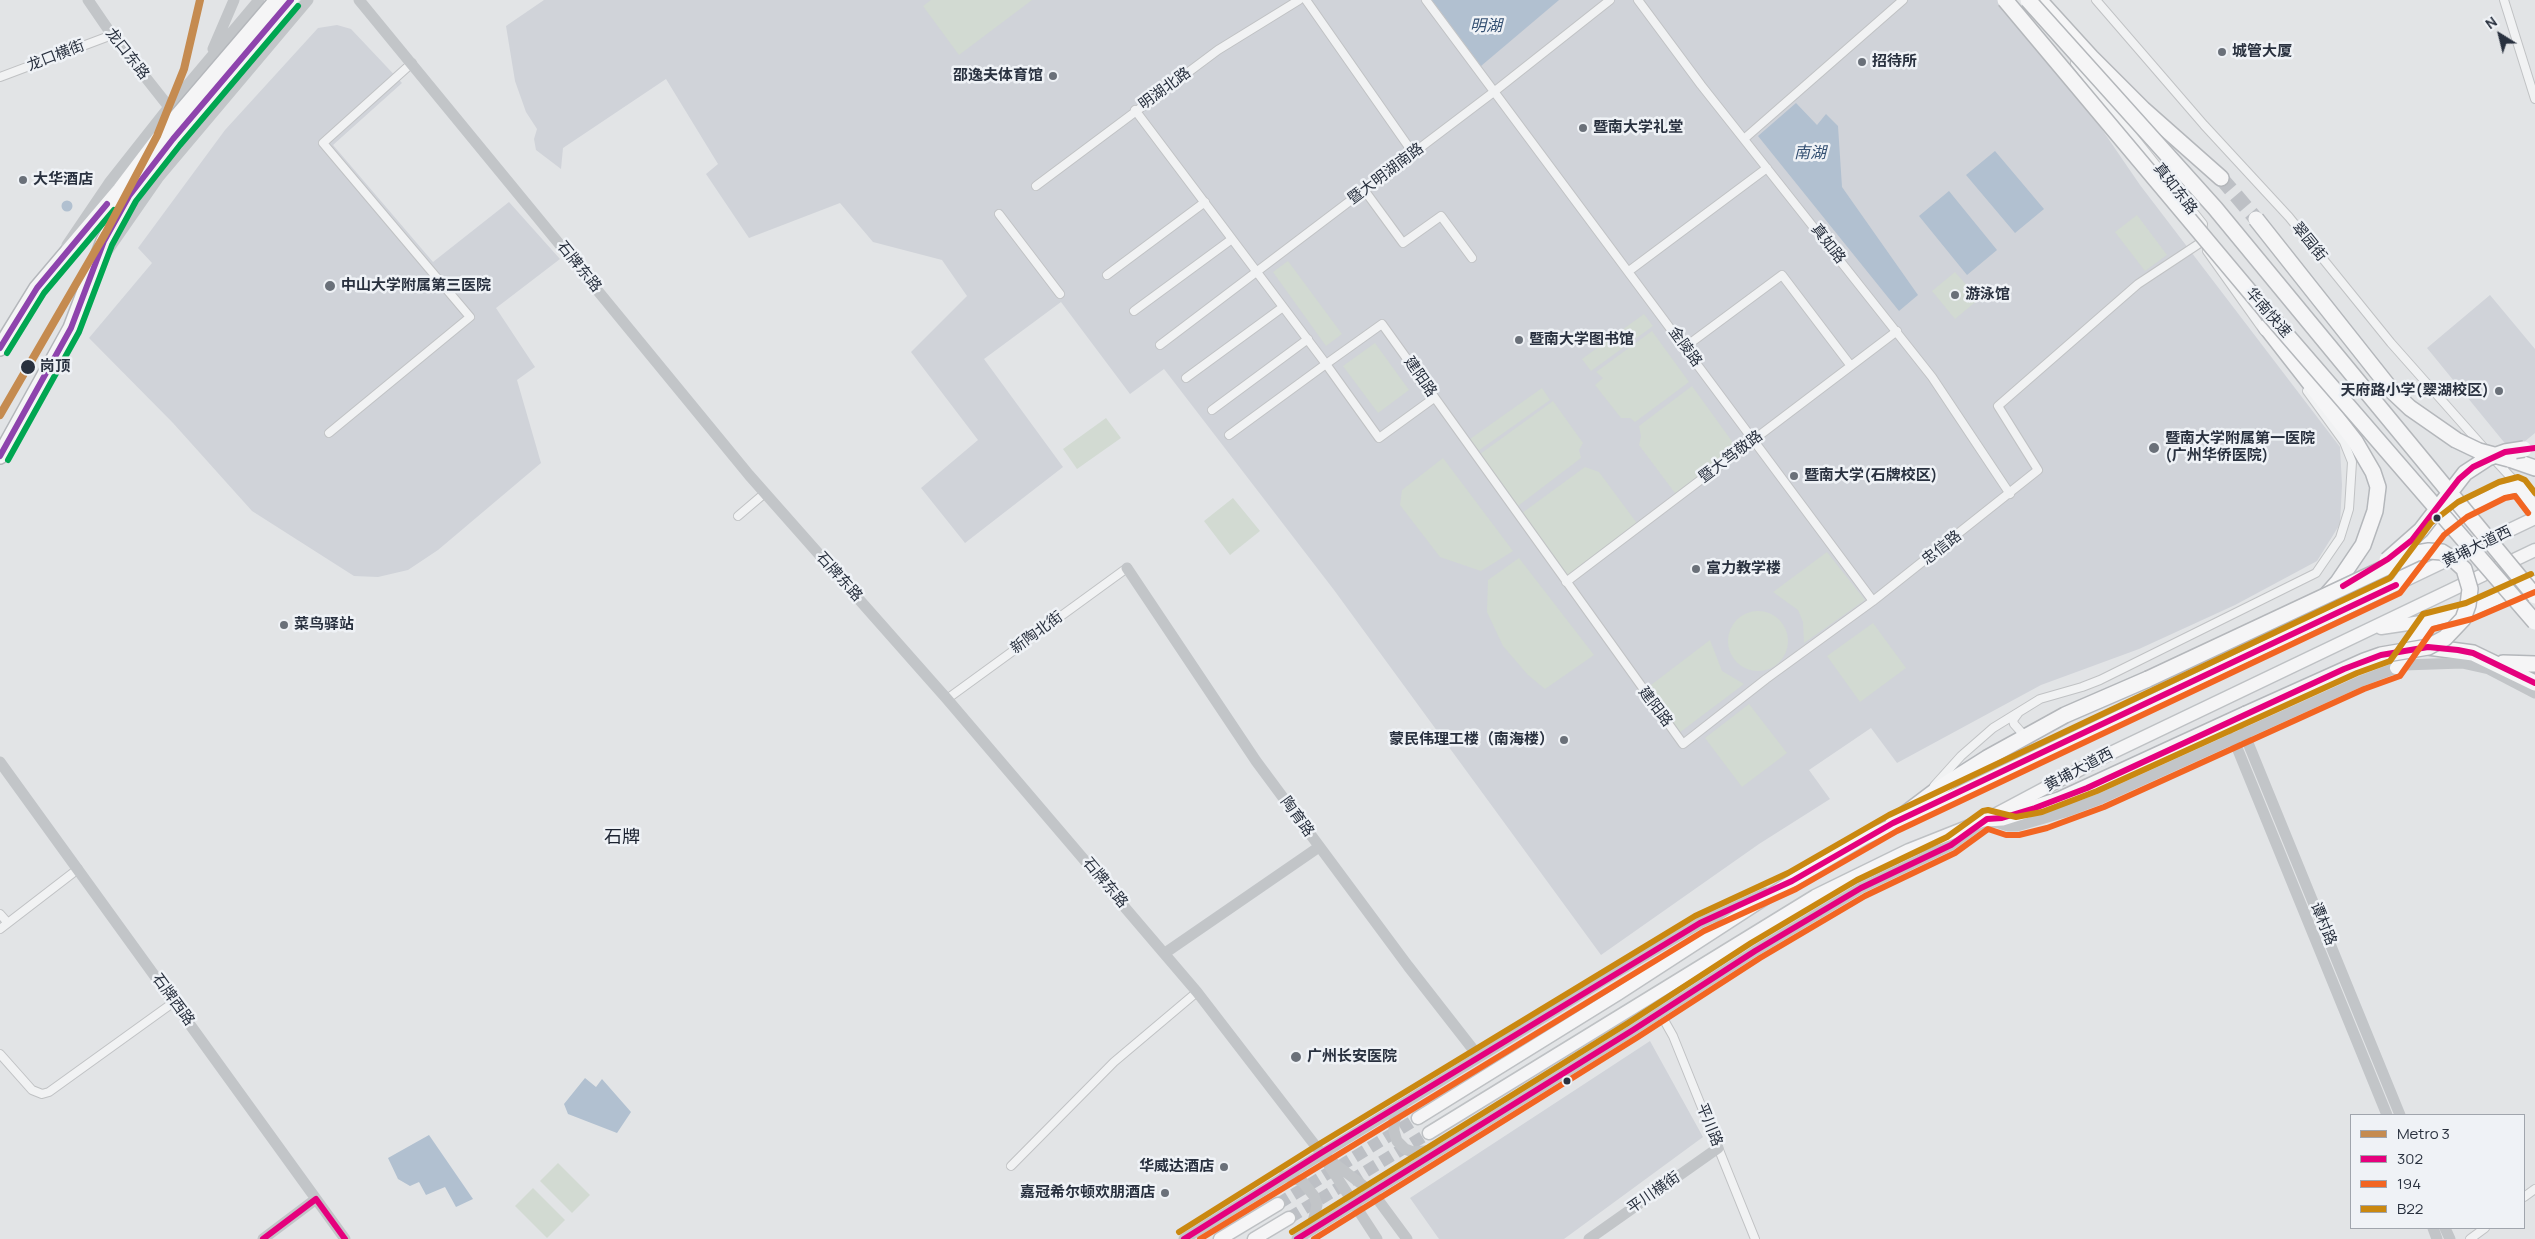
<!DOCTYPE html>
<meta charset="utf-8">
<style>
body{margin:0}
#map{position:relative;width:2535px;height:1239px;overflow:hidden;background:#e2e4e6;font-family:Manrope,sans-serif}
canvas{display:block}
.legend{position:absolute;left:2350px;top:1114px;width:175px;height:115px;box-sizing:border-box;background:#eff2f6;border:1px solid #a0a5ad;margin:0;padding:6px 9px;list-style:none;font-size:15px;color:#29313f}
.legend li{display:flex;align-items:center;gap:10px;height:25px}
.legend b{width:25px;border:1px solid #a0a5ad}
.north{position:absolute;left:2475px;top:10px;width:50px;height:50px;-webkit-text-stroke:4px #eff2f6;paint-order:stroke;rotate:324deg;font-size:14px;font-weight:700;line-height:20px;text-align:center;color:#29313f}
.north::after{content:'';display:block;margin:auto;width:18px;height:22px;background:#29313f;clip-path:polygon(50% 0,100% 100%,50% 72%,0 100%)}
</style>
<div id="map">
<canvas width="2535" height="1239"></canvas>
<ul class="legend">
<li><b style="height:6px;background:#c58b50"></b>Metro 3</li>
<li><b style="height:6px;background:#e5007d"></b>302</li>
<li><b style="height:6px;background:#f26522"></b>194</li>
<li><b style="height:6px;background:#ca8810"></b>B22</li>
</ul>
<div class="north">N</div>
</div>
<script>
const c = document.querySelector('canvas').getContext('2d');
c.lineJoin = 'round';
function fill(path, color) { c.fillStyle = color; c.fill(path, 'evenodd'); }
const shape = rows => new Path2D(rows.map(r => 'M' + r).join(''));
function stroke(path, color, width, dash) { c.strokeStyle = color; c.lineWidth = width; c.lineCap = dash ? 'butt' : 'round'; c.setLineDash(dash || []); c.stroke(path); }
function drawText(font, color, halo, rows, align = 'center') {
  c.font = font + ' Manrope,"Noto Sans SC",sans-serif'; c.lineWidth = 5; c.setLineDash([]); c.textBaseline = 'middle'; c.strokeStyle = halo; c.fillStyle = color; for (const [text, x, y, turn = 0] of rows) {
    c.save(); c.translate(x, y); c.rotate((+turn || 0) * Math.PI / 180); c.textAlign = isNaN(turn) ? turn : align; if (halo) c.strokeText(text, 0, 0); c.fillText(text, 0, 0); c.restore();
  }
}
fill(shape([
 [544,0,1999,0,2101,128,2140,185,2340,447,2342,485,2340,524,2317,561,2235,605,2139,649,2041,685,1897,763,1871,728,1809,770,1830,799,1759,844,1601,955,1334,590,1164,369,1130,394,1061,302,984,359,1063,467,965,543,921,488,978,440,911,352,967,296,942,260,873,242,840,203,749,238,706,174,718,164,666,79,563,148,561,169,536,150,534,139,537,129,526,112,515,81,506,26],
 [337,25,351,29,402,83,333,145,433,262,509,202,560,259,496,308,535,367,517,380,541,463,438,550,408,570,378,577,354,576,252,511,173,423,89,338,152,263,138,248,225,130,318,28],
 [2490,295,2535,349,2535,433,2512,452,2427,348],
 [1650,1041,1703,1137,1564,1239,1439,1239,1410,1198]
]), '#d0d3d9');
fill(shape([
 [931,0,1032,0,959,55,923,6],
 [2137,215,2167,255,2145,271,2115,232],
 [1288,261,1342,334,1326,346,1273,272],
 [1955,272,1979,299,1955,319,1932,291],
 [1644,314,1653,326,1591,371,1582,359],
 [1652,331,1689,382,1635,422,1630,418,1621,418,1595,385,1603,378,1596,372],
 [1375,343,1409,390,1378,413,1343,366],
 [1692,386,1739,451,1678,497,1639,445,1641,436,1639,426],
 [1542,388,1550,400,1478,451,1470,439],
 [1553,401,1583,443,1579,450,1581,458,1514,509,1476,457],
 [1106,418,1121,438,1077,469,1063,449],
 [1443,458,1513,551,1481,571,1440,557,1400,505,1402,490],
 [1585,467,1599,472,1639,526,1566,582,1518,516],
 [1233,498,1260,531,1230,555,1204,521],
 [1827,552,1865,600,1804,643,1803,622,1798,610,1773,592],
 [1519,558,1594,655,1545,689,1528,675,1503,646,1487,612,1488,580],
 '1728 641a30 30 0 1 1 60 0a30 30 0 1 1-60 0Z',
 [1873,623,1906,668,1860,702,1827,656],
 [1710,640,1722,671,1744,684,1679,733,1647,688],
 [1749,704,1787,753,1742,787,1705,738],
 [558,1163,590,1195,572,1213,540,1181],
 [533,1188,565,1220,547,1238,515,1206]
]), '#d2dad2');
fill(shape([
 [1432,0,1559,0,1481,66],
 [1796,103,1817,125,1826,114,1838,126,1842,187,1918,295,1899,311,1758,136],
 [1995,151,2044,209,2015,233,1966,175],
 [1949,191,1997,250,1967,275,1919,216],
 '61.5 206a5.5 5.5 0 1 1 11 0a5.5 5.5 0 1 1-11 0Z',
 [585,1078,596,1087,602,1079,631,1112,617,1133,568,1114,564,1104],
 [429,1135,473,1199,456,1207,445,1187,426,1195,419,1182,410,1186,398,1179,388,1158]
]), '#b1c0d0');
stroke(shape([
 [1278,1204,1418,1118],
 [1289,1218,1429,1133]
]), '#bdc0c5', 12, [12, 6]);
stroke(shape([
 [2221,178,2256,219]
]), '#bdc0c5', 15, [15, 8]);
const street = shape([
 [1306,0,1413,153],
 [1638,0,1701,85,1932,377,2010,494],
 [2096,0,2204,125,2289,217,2391,343,2485,449],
 [2504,0,2535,99],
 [2075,63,2203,224,2202,232],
 [0,77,112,35],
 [1135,110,1326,364,1382,324,1683,744,1766,679,1873,601,1426,0],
 [1744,139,1903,0],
 [1036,186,1218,50,1299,0],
 [1365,191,1403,243,1441,216,1472,258],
 [999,214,1060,294],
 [2207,251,2264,331],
 [1629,271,1767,168],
 [1107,275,1205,202],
 [1134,311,1232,239],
 [1160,345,1495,91,1610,0],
 [1685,347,1782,275,1851,366],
 [1186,378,1283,307],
 [1212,410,1308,339],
 [329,433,470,317,323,143,412,63],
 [1229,435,1326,364,1379,438,1434,398],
 [2493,458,2519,486],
 [738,516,765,493],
 [1566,582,1897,331],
 [1873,601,2038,470,1998,406,2138,284,2200,243],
 [947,699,1127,568],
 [2019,712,2013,720,2014,724,2022,733,2027,734],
 [1934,786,1961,756,1993,728,2040,699,2082,687,2100,680,2316,573,2340,538,2349,509,2352,462,2344,442,2307,391],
 [0,914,7,922],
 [0,929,78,869],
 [1660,1013,1673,1036,1755,1239],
 [0,1054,32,1090,42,1094,49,1092,174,1002],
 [1011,1166,1114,1062,1197,992],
 [2524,1197,2535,1189],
 [2470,1239,2485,1228]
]);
const primary = shape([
 [2398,583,2438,529,2462,510,2502,490,2519,486,2535,508],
 [2381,628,2428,621,2469,611,2535,582],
 [2396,668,2428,621],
 [1418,1118,1618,994,1792,881,1865,838,2535,518],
 [1429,1133,1815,896,1909,850,1987,819,2111,753,2535,550],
 [1220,1239,1278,1204],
 [1254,1239,1289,1218]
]);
const highway = shape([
 [2039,0,2091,57,2143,109,2221,178],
 [2266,327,2355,441,2373,472,2378,487,2375,511,2363,545,2338,582,2305,619,2282,640],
 [0,348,37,288,120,190,164,132],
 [0,456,71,328,104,241,129,196,173,139],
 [2509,459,2535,468],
 [2428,647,2473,653,2535,683],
 [2503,663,2535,664],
 [1987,819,2002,818,2059,800,2246,714],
 [1893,823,1938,789,1987,758,2065,715,2148,679]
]);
stroke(street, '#c0c2c4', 10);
stroke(primary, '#bec1c4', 15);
stroke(highway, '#b4b7bb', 18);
stroke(street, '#f1f2f3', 8);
stroke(shape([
 [88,0,112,35,169,107],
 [359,0,749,475,947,699,1197,992,1321,1153,1377,1239],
 [213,49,234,0],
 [67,245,109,183,169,107,259,0],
 [101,260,158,178,308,0],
 [1127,568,1256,761,1408,966,1479,1057],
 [2244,733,2400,1115],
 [2233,738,2387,1115],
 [0,762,345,1239],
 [1165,953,1319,847],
 [1403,1105,1394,1121,1394,1131,1397,1141,1405,1149,1413,1152,1435,1150],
 [1326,1157,1373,1193,1407,1239],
 [1284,1176,1302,1181,1314,1196,1317,1205,1311,1230],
 [2433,1228,2437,1239],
 [2445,1228,2450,1239],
 [263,1239,316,1199],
 [1184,1239,1607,978,1700,923,1766,893],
 [1297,1239,1633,1030,1755,951,1861,888,1951,845,1987,819,2008,826,2017,826,2065,812,2100,799,2361,681,2404,665,2462,663,2489,669,2535,693],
 [1589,1239,1718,1148]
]), '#c2c5c8', 11);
stroke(primary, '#f5f5f6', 12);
stroke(highway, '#f5f5f6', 15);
const highwayBridge = shape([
 [2005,0,2260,304,2535,622],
 [2028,0,2215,208,2535,596],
 [164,132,277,0],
 [173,139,291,0],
 [2256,219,2393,392,2410,408,2456,440,2479,451,2509,459],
 [2387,560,2421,530,2465,473,2488,458,2505,452,2524,449],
 [2148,679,2417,553,2429,551,2442,552,2453,559,2464,569,2470,589,2468,605,2463,619,2445,638,2428,647,2381,655,2364,661,2246,714]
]);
stroke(highwayBridge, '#b4b7bb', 18, []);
stroke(highwayBridge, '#f5f5f6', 15);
stroke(shape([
 [2343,586,2388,559,2412,540,2459,479,2473,467,2505,452,2535,448],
 [263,1239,316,1199,345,1239],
 [1184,1239,1321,1153,1700,923,1792,881,1893,823,2396,585],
 [1297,1239,1633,1030,1755,951,1861,888,1951,845,1987,819,2002,818,2035,808,2087,788,2344,669,2381,655,2428,647,2458,650,2473,653,2535,683]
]), '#e5007d', 6);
stroke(shape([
 [1200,1239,1704,931,1796,889,1897,831,2400,593,2444,535,2467,517,2505,498,2515,496,2528,513],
 [1314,1239,1638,1037,1760,958,1865,896,1955,853,1988,829,2006,835,2019,835,2047,828,2104,807,2364,689,2400,676,2433,629,2472,619,2535,592]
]), '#f26522', 6);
stroke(shape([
 [1179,1232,1316,1146,1695,916,1788,873,1889,815,2390,578,2431,523,2458,502,2499,482,2518,477,2525,480,2535,493],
 [1292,1232,1628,1023,1751,943,1857,880,1947,837,1983,811,1988,810,2016,817,2042,812,2097,791,2357,673,2390,661,2423,614,2466,603,2531,574]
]), '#ca8810', 6);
stroke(shape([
 [0,348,37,288,107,204],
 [0,456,71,328,104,241,129,196,173,139,291,0]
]), '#8e44ad', 6);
stroke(shape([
 [7,353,44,293,114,210],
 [8,460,79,332,112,245,136,201,180,145,298,6]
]), '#00a651', 6);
stroke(shape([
 [0,415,105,234,157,136,184,69,200,0]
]), '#c58b50', 8);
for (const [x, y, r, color] of [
 [2222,52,5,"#6a7079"],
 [1862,62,5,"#6a7079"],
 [1053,76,5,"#6a7079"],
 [1583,128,5,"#6a7079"],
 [23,180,5,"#6a7079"],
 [330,286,6,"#6a7079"],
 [1955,295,5,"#6a7079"],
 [1519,340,5,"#6a7079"],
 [28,367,8,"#29313f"],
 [2499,391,5,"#6a7079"],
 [2154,448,6,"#6a7079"],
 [1794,476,5,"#6a7079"],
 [2437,518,4.5,"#29313f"],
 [1696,569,5,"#6a7079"],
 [284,625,5,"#6a7079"],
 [1564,740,5,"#6a7079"],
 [1296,1057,6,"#6a7079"],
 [1567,1081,4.5,"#29313f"],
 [1224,1167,5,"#6a7079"],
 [1165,1193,5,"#6a7079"]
]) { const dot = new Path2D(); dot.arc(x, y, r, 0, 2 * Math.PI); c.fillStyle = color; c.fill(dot); stroke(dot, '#eff2f6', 2); }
drawText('bold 15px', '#29313f', '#eff2f6', [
 ["城管大厦",2232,52],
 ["招待所",1872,62],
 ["邵逸夫体育馆",1043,76,"right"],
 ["暨南大学礼堂",1593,128],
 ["大华酒店",33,180],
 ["中山大学附属第三医院",341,286],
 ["游泳馆",1965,295],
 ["暨南大学图书馆",1529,340],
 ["天府路小学(翠湖校区)",2489,391,"right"],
 ["暨南大学附属第一医院",2165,439],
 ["(广州华侨医院)",2165,456],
 ["暨南大学(石牌校区)",1804,476],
 ["富力教学楼",1706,569],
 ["菜鸟驿站",294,625],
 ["蒙民伟理工楼（南海楼）",1554,740,"right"],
 ["广州长安医院",1307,1057],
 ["华威达酒店",1214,1167,"right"],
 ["嘉冠希尔顿欢朋酒店",1155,1193,"right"]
], 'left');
drawText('15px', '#29313f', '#eff2f6', [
 ["龙口东路",127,54,52],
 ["龙口横街",56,56,-21],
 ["明湖北路",1165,89,-36],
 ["暨大明湖南路",1386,174,-37],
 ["真如东路",2175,189,52],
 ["翠园街",2309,242,51],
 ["真如路",1828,244,52],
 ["石牌东路",579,267,51],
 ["华南快速",2268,313,49],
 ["金陵路",1685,347,54],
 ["建阳路",1420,377,55],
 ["暨大笃敬路",1731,457,-37],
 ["黄埔大道西",2477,547,-26],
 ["忠信路",1942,548,-38],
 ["石牌东路",839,577,48],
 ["新陶北街",1037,633,-36],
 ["建阳路",1655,707,53],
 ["黄埔大道西",2079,770,-28],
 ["陶育路",1297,817,54],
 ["石牌东路",1105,883,50],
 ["谭村路",2323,924,68],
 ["石牌西路",173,1000,54],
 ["平川路",1709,1125,68],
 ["平川横街",1654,1193,-35]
]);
drawText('bold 15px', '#29313f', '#eff2f6', [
 ["岗顶",40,367]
], 'left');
drawText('italic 16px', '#345072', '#eff2f6', [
 ["明湖",1486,27],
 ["南湖",1810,154]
]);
drawText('18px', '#1b2230', '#eff2f6', [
 ["石牌",622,838]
]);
</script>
